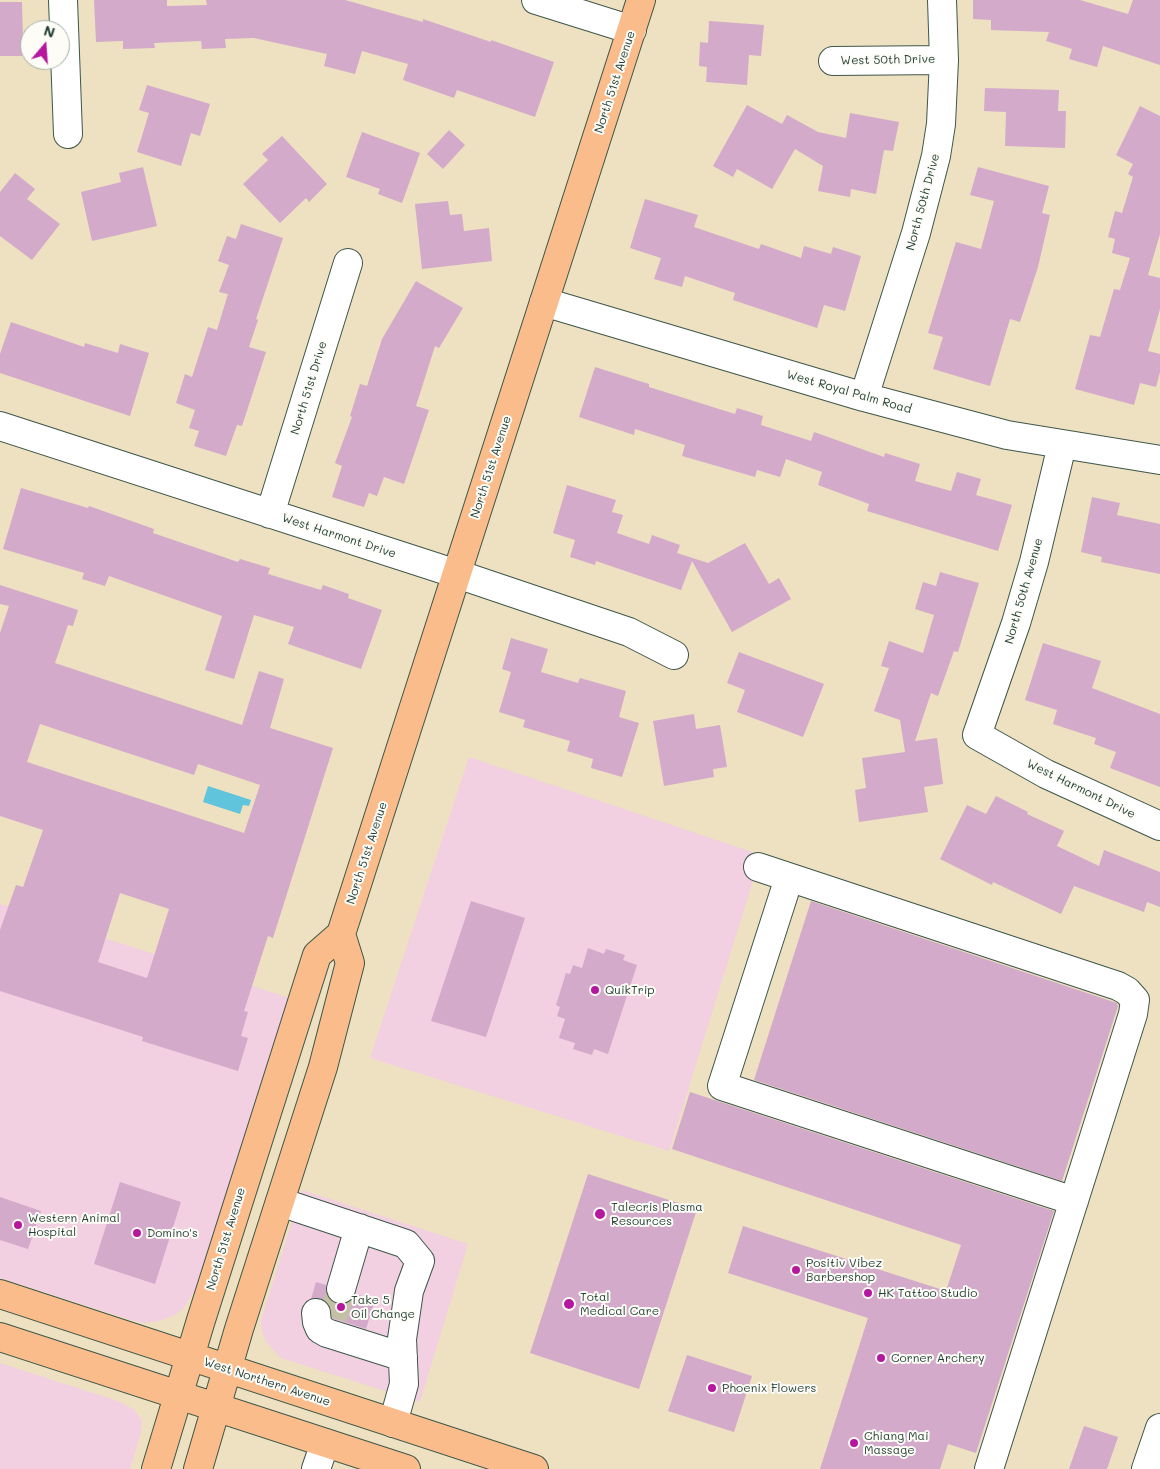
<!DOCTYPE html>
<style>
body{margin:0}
#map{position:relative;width:1160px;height:1469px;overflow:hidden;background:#ede1c1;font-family:Mali,sans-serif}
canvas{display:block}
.north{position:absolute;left:20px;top:20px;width:50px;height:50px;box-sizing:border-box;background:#fdfcf7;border:1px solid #a4b0a9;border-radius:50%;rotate:18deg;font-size:14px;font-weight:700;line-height:20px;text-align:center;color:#1f3d34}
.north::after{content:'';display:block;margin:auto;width:18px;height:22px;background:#b5179e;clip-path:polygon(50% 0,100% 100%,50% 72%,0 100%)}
</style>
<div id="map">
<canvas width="1160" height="1469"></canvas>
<div class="north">N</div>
</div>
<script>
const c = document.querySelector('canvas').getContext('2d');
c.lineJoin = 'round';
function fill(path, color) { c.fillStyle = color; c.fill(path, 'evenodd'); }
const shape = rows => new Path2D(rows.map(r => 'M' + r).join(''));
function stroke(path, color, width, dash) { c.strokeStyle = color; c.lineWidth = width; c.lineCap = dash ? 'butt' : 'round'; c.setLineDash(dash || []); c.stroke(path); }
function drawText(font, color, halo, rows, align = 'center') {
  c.font = font + ' Mali,sans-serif'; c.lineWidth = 4; c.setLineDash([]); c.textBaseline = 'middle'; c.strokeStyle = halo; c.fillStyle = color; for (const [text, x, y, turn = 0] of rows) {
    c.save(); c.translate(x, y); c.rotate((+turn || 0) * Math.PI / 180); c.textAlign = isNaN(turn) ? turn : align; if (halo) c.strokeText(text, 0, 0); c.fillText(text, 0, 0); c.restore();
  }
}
fill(shape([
 [469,757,761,855,669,1151,370,1058],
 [0,904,289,998,199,1279,194,1292,183,1309,173,1316,156,1322,144,1323,131,1320,0,1278],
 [302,1190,468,1244,420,1402,281,1358,267,1343,262,1332,261,1320],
 [0,1363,118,1401,133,1409,140,1417,142,1424,141,1432,130,1469,0,1469]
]), '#f2cfe1');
fill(shape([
 [208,786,251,800,249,806,243,805,240,814,203,802]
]), '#60c4dd');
fill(shape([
 [94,0,167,0,167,6,207,5,206,0,345,0,423,22,423,19,491,42,491,40,554,62,535,117,457,90,454,98,403,80,408,64,362,51,355,74,324,66,327,54,254,38,225,39,226,48,202,49,201,41,154,43,155,48,123,49,123,41,96,42],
 [973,0,1080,0,1128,14,1133,0,1160,0,1160,65,1103,46,1097,67,1069,59,1072,49,1046,41,1049,32,991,30,991,20,973,19],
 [0,2,22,2,23,44,22,56,0,56],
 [709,21,764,25,761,56,749,55,747,85,706,82,707,67,699,66,700,42,708,43],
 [147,85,210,104,200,136,191,133,181,166,137,152,149,113,139,110],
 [985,88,1059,90,1058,111,1066,111,1065,148,1005,146,1006,112,984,111],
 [747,105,782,124,787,115,818,132,846,138,850,113,899,122,893,151,884,150,876,194,851,189,850,197,818,191,823,166,795,149,772,189,737,169,733,177,713,166],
 [1140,106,1160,116,1160,234,1148,275,1160,278,1160,309,1148,351,1160,354,1160,372,1156,387,1140,383,1134,405,1075,389,1090,335,1100,337,1114,289,1120,290,1130,258,1112,253,1115,239,1108,237,1115,211,1122,213,1133,177,1128,174,1133,164,1116,155],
 [449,130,465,145,443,169,427,154],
 [362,132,420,153,402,203,378,194,380,189,346,177],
 [282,136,327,184,309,202,306,198,280,223,243,184,268,160,262,154],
 [143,167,157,226,92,241,81,192,121,182,119,173],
 [978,167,1049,186,1042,213,1050,215,1038,267,1020,322,1010,319,990,386,933,369,943,337,928,333,956,242,981,249,994,201,970,195],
 [15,173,35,189,27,199,60,224,32,260,0,236,0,192],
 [645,199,698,215,694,227,759,249,761,244,801,258,804,246,831,254,833,247,861,256,845,311,824,305,817,328,733,300,735,293,685,276,682,287,654,279,661,258,630,248],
 [448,201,450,215,462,214,464,231,489,228,492,261,422,269,415,204],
 [241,224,283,238,256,319,258,320,249,347,266,352,242,426,237,425,226,456,194,446,199,431,189,428,195,410,176,403,185,374,192,377,208,327,217,330,228,294,219,292,229,265,218,261,227,236,236,239],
 [416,281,463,308,439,348,435,346,416,406,429,410,404,484,384,477,377,496,369,493,364,507,332,497,342,466,335,463,352,417,350,416,360,384,367,386,382,339],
 [11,322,84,347,85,343,118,353,120,344,149,353,130,416,0,373,0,354],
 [595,367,649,384,649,387,735,414,737,408,763,416,761,425,811,441,814,432,884,457,885,453,920,464,915,481,951,491,957,472,981,479,976,495,1012,505,998,551,867,511,869,504,818,485,822,472,786,459,780,477,757,470,755,477,682,456,685,445,635,429,634,435,579,417],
 [567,485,616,500,612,512,623,515,617,533,649,544,652,535,680,545,677,553,708,563,745,543,769,584,779,578,791,599,732,632,692,561,681,590,596,561,595,565,570,557,575,540,553,533],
 [21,488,88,508,89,506,154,529,153,533,238,562,240,559,270,568,268,574,321,590,323,585,349,594,348,598,382,610,361,669,288,644,294,627,254,615,234,679,205,670,222,616,109,576,105,586,82,579,84,573,3,549],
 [1092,497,1120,503,1117,515,1160,524,1160,574,1101,562,1102,557,1081,552],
 [940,572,979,583,958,652,954,651,938,696,931,693,915,741,937,738,943,784,924,787,928,812,859,822,855,790,866,788,862,758,905,752,900,720,874,711,889,668,881,666,889,641,923,653,934,615,915,609,923,582,936,586],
 [0,585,78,610,73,626,68,625,55,663,242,725,259,671,284,679,270,728,333,748,273,938,268,936,244,1011,248,1012,241,1036,248,1038,238,1071,142,1041,143,1037,0,991,0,930,16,885,23,887,43,830,0,816,0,633,9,606,0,604],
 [40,724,194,775,198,764,260,785,244,833,27,762],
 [120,893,169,909,147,978,98,962],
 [511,638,548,649,541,672,578,683,580,678,626,691,619,717,639,723,622,777,591,768,593,759,567,751,570,741,523,727,525,720,499,712,511,672,502,669],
 [1043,643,1101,661,1092,688,1160,714,1160,787,1110,768,1116,752,1094,744,1096,738,1053,724,1057,710,1025,700],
 [739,652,824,684,803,737,737,712,745,690,727,683],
 [694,714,696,729,720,725,727,767,713,769,714,777,664,786,653,721],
 [996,796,1028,812,1027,814,1064,831,1057,846,1099,866,1104,850,1160,872,1160,907,1147,902,1144,912,1074,886,1061,914,993,882,992,885,940,859,967,805,986,814],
 [471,901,525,918,486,1037,431,1021],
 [811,901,1117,1003,1118,1006,1062,1181,754,1080],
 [588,948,604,954,606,949,625,955,623,960,637,965,608,1054,594,1049,592,1055,573,1049,575,1043,559,1038,565,1019,557,1016,560,1007,556,1005,566,973,570,974,573,965,582,968],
 [690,1092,1054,1211,976,1453,948,1444,940,1469,820,1469,868,1318,728,1273,743,1226,946,1291,961,1245,672,1149],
 [588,1174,697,1209,639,1389,530,1353],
 [120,1182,181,1202,155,1284,94,1264],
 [0,1197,41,1211,28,1249,0,1240],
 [316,1282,326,1285,326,1293,329,1299,336,1304,345,1304,351,1301,356,1294,375,1300,366,1329,332,1318,328,1303,322,1299,311,1299],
 [687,1355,752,1376,734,1432,668,1411],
 [1084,1426,1118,1437,1107,1469,1069,1469]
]), '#d3aaca');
stroke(shape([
 [333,1318,341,1289]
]), '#c4c0a5', 28, [28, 14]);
const minor = shape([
 [63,0,68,134],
 [536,0,632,30],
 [833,61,944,60],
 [544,302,864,397,1007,435,1160,460],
 [864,397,916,233,936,156,941,124,944,60,942,0],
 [0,426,457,574,629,632,674,655],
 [1062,445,1034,562,1016,623,977,735,1046,774,1160,826],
 [270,514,348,263],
 [758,867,1118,986,1127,991,1135,1000,1133,1014,989,1469],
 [789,878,722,1086,1074,1201],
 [280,1202,406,1244,420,1261,409,1291,402,1339,404,1384,393,1423],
 [341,1289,359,1228],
 [316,1313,317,1322,320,1329,327,1333,403,1357],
 [316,1469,325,1443],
 [1146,1469,1160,1428]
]);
const major = shape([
 [0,1294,534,1469],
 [0,1337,406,1469],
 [156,1469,201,1320,317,955,341,934,641,0],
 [198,1469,239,1329,323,1067,350,963,341,934]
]);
stroke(minor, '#3e5649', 30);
stroke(major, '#3e5649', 30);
stroke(minor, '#fff', 28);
stroke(major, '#fabc8b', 28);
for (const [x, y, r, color] of [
 [595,990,5,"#b5179e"],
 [600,1214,6,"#b5179e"],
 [18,1225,5,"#b5179e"],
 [137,1233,5,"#b5179e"],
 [796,1270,5,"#b5179e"],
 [868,1293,5,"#b5179e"],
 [569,1304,6,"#b5179e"],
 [341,1307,5,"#b5179e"],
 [881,1358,5,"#b5179e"],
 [712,1388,5,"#b5179e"],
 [854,1443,5,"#b5179e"]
]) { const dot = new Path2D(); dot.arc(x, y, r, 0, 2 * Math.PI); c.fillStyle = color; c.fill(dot); stroke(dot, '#fdfcf7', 2); }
drawText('12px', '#1f3d34', '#fdfcf7', [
 ["West 50th Drive",888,60,-1],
 ["North 51st Avenue",615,82,-72],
 ["North 50th Drive",923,202,-75],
 ["North 51st Drive",309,388,-73],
 ["West Royal Palm Road",849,392,16],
 ["North 51st Avenue",491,467,-72],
 ["West Harmont Drive",339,536,18],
 ["North 50th Avenue",1024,591,-74],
 ["West Harmont Drive",1081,789,26],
 ["North 51st Avenue",367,853,-72],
 ["North 51st Avenue",226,1239,-73],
 ["West Northern Avenue",267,1382,18]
]);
drawText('12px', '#1f3d34', '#fdfcf7', [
 ["QuikTrip",605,990],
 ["Talecris Plasma",611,1207],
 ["Resources",611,1221],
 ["Western Animal",28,1218],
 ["Hospital",28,1232],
 ["Domino's",147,1233],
 ["Positiv Vibez",806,1263],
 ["Barbershop",806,1277],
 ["HK Tattoo Studio",878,1293],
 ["Total",580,1297],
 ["Medical Care",580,1311],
 ["Take 5",351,1300],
 ["Oil Change",351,1314],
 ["Corner Archery",891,1358],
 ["Phoenix Flowers",722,1388],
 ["Chiang Mai",864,1436],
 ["Massage",864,1450]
], 'left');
</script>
